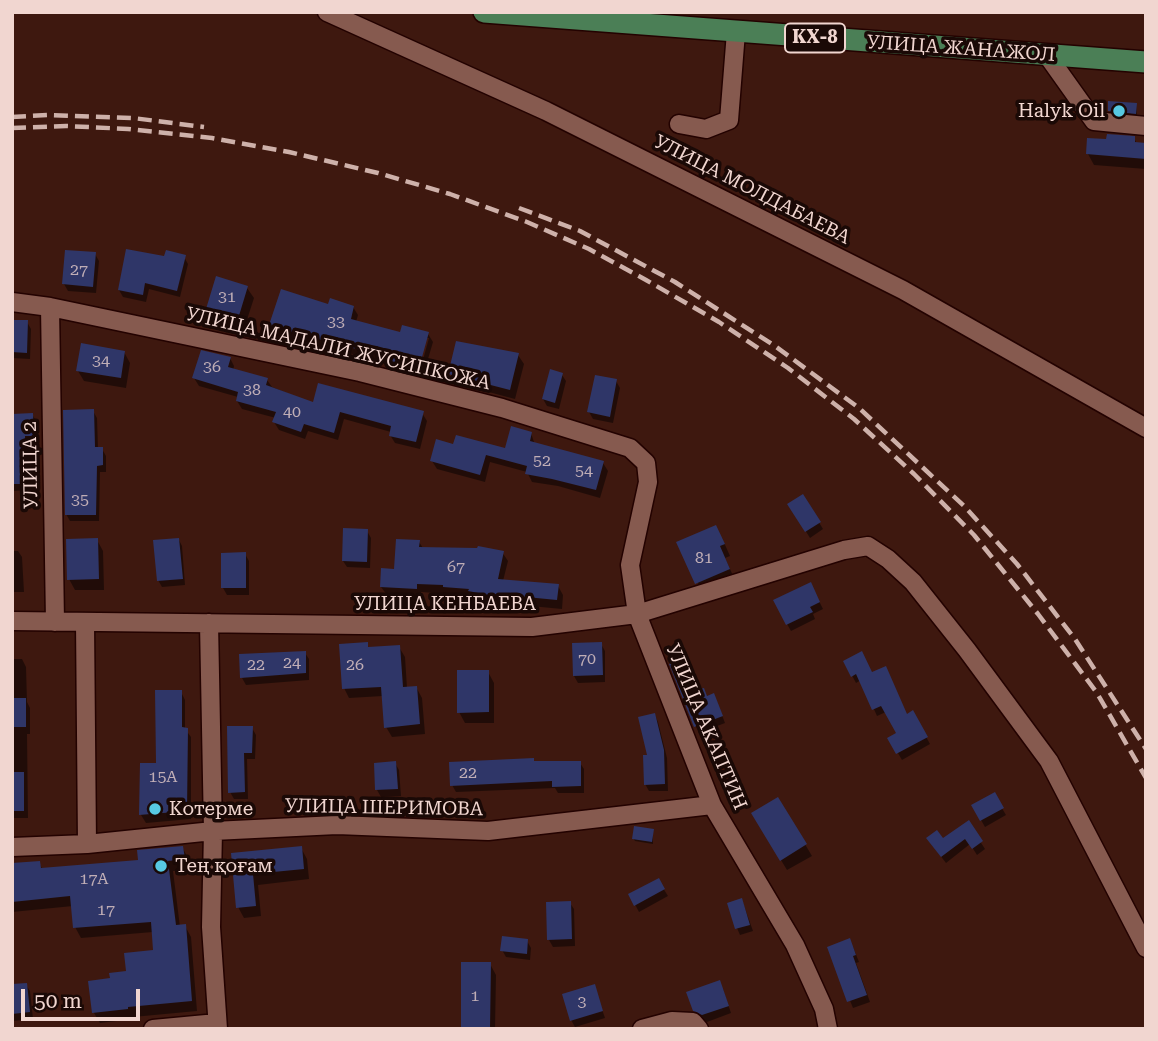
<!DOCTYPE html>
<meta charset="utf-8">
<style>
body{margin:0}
#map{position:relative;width:1158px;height:1041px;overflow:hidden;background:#3e180f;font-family:"Roboto Serif",serif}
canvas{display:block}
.frame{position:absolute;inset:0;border:14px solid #f1d6d0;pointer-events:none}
.scale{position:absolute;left:21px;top:989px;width:119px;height:32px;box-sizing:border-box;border:4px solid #f1d6d0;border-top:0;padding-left:9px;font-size:21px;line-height:24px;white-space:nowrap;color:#f1d6d0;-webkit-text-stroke:5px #1a0906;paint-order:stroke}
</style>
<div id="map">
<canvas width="1158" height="1041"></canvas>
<div class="frame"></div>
<div class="scale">50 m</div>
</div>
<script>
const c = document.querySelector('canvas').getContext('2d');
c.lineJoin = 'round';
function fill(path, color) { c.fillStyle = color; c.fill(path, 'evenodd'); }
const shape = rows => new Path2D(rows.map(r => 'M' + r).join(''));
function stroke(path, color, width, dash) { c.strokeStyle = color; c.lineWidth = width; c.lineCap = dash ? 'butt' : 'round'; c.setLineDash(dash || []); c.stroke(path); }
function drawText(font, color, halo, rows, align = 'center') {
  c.font = font + ' "Roboto Serif",serif'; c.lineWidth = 7; c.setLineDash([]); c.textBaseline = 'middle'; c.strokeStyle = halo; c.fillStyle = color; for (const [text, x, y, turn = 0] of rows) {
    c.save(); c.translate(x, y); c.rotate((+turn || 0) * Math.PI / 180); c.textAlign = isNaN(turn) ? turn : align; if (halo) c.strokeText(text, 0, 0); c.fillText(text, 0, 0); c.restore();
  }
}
fill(shape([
 [1136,104,1137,116,1111,113,1109,110],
 [1134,138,1137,144,1146,144,1146,169,1094,165,1088,154,1108,141],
 [95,254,99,261,96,293,68,291,64,284],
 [184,257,188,264,180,297,149,289,146,302,123,297,119,290,166,258],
 [247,288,254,298,244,329,214,319,207,308],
 [329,307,353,307,358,315,356,322,401,334,428,334,433,342,423,376,419,374,429,338,426,338,416,373,398,369,396,365,304,342,276,332,271,324],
 [12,321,27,322,31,329,30,359,12,358],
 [124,352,130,363,126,388,84,381,78,371],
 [518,355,524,364,515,399,455,383,450,373],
 [230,358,234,366,233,371,267,380,272,387,314,404,422,413,427,421,420,449,395,443,390,435,391,432,344,419,338,440,308,431,305,439,279,430,274,422,276,418,242,409,237,401,238,397,199,386,194,378],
 [562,375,566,381,559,409,547,406,543,399],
 [616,381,620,388,613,423,593,419,589,412],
 [93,411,97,418,98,449,102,449,106,456,106,472,100,472,99,521,70,521,66,514],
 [32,414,36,421,37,442,28,443,30,490,12,491,12,451],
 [531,433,535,445,603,463,608,471,600,498,558,486,532,482,527,472,490,462,485,482,437,469,432,461,455,446,507,450],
 [803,496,823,529,810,538,789,504],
 [367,531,371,538,370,568,347,567,343,561],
 [722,538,730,556,725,558,735,580,703,594,679,543],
 [97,540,103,551,104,590,75,590,69,579],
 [179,540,182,546,185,585,162,587,158,580],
 [419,542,423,548,502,552,508,561,503,581,558,586,563,595,562,609,499,603,499,605,448,594,421,592,421,598,387,595,381,587],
 [12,551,18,551,22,557,24,592,12,592],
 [245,554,249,561,249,595,227,595,223,588],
 [814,591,823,609,813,614,815,619,791,631,787,624],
 [367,644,369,649,399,647,405,657,407,688,416,687,422,698,425,734,392,737,386,727,383,696,349,698,344,688],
 [601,644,605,651,605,682,578,683,574,676],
 [305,653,309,659,309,680,246,685,242,678],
 [12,659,22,659,26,667,27,702,30,708,30,734,27,734,28,818,12,818],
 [845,662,872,674,907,716,913,713,930,744,902,760,889,738,898,734,886,712,877,716,861,680,856,683],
 [671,665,707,697,717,702,725,723,699,733],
 [488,672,494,683,494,723,465,723,459,712],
 [181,692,185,700,185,729,191,737,191,819,146,823,141,815],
 [655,715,658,722,667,758,668,791,649,791,645,784],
 [252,728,256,735,255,759,247,759,248,799,234,799,230,792],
 [395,763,399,770,401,796,381,797,377,790,376,764],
 [535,763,580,763,584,769,584,793,558,793,555,788,456,792,452,785],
 [994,795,1006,815,985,827,973,806],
 [778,799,812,856,787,870,753,814],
 [968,823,985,849,977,855,970,844,946,863,933,846],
 [653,830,653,844,635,841,633,838],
 [182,847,188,858,190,870,173,871,180,927,185,926,191,937,197,1011,133,1017,133,1019,100,1023,94,1013,112,979,128,972,155,952,153,932,81,938,75,927,73,906,12,912,12,864,39,863,43,870,140,862],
 [301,848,307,859,309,879,258,885,261,916,244,918,238,907,233,855],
 [658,880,668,896,639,912,630,895],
 [742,900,753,931,740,935,737,928],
 [570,903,574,909,575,946,553,947,549,940],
 [527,941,531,948,530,960,506,957,502,950],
 [853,947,859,962,856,963,870,1002,853,1008,829,948],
 [490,964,496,975,495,1029,462,1029],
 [26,985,30,991,33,1019,12,1021,12,986],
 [594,986,605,1018,575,1027,571,1020],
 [723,989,731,1013,707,1022,699,1017,694,1010]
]), '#0007');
fill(shape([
 [1108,101,1137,103,1136,114,1108,111],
 [1107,134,1135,136,1135,142,1146,143,1146,159,1086,154,1087,138,1106,139],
 [126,249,164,256,166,250,186,255,177,291,145,283,143,295,118,290],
 [65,250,96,252,93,287,62,284],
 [216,276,248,286,238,319,206,309],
 [281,289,328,304,330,298,354,306,351,319,400,332,402,325,429,332,419,368,391,361,392,358,298,334,269,325],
 [12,320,28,320,27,353,12,352],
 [456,341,519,353,510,390,448,374],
 [81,343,125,351,121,378,76,371],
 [201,350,231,357,228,367,268,378,266,385,313,402,318,383,424,411,416,442,389,436,391,426,340,412,334,433,304,424,301,432,272,422,276,412,236,401,238,392,192,378],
 [550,369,563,373,555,403,542,399],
 [595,375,617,379,610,417,587,412],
 [94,409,95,447,103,447,103,465,97,466,96,515,65,515,63,410],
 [33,413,34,436,25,436,27,484,12,484,12,414],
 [511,426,532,432,530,441,604,461,596,490,552,479,525,474,527,466,486,455,480,475,430,461,436,439,453,444,456,435,505,448],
 [803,494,821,522,805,532,787,504],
 [716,525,725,544,720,546,730,569,695,584,676,542],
 [343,528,368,529,367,562,342,561],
 [98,538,99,579,67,580,66,539],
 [179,538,183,579,157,581,153,540],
 [396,539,420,540,419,547,477,548,478,546,504,551,498,579,559,584,557,600,495,594,494,596,468,591,469,589,443,587,443,585,417,584,417,589,380,587,381,568,394,569],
 [246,552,246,588,221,588,221,553],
 [811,582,820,602,810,607,813,612,786,625,773,600],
 [368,642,368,647,400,645,403,687,417,686,420,724,384,728,381,687,342,689,339,644],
 [602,642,603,675,573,676,572,643],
 [306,651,306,673,240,678,239,654],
 [862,651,872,672,886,666,907,714,913,710,928,737,896,754,887,738,896,733,881,706,872,710,856,674,851,677,843,661],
 [686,656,700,689,704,688,707,696,714,693,723,716,694,727,669,664],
 [457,670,489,670,489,712,457,713],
 [155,690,182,690,182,727,188,728,187,811,139,815,140,763,156,763],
 [12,698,26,698,26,727,12,727],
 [655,713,664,750,665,784,644,785,643,755,647,755,638,717],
 [227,726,253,726,252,753,244,753,245,792,228,793],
 [534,758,534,761,581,761,581,786,552,787,552,781,450,786,449,762],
 [396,761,398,789,375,790,374,763],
 [12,772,24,772,24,811,12,811],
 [995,792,1004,808,980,821,971,805],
 [778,797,807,844,780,861,751,813],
 [969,820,983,841,972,849,965,839,941,857,926,838,937,830,943,838],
 [634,826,654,829,652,842,632,839],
 [183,846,185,859,168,861,176,925,186,924,192,1001,128,1007,128,1009,92,1013,88,981,110,978,109,973,126,971,124,953,153,950,151,922,73,928,70,896,12,902,12,863,40,861,41,868,138,860,137,850],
 [302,846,304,869,253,874,256,906,236,908,231,853],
 [659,878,665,889,634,906,628,894],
 [742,898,750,925,735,929,727,903],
 [571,901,572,939,547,940,546,902],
 [502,936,528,939,527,954,500,951],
 [850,938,856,955,853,956,867,995,847,1002,827,947],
 [461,962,491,962,490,1029,461,1029],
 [720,980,729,1006,702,1015,693,1011,686,992],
 [27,983,30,1012,12,1014,12,984],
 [595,984,603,1011,570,1021,562,994]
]), '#2f3668');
const minor = shape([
 [327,12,546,111,903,290,1146,428],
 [1047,55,1094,121,1146,126],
 [679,124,706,129,729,120,736,32],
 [12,302,50,307,360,372,502,408,630,448,646,463,648,482,630,565,637,614,712,805,795,945,824,1009,828,1029],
 [50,307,55,622],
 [12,621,532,627,637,614,844,550,868,546,888,559,913,582,967,650,1049,761,1146,948],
 [85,622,87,844],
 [209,623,213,831,211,927,218,1029],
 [12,847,87,844,213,831,337,825,488,831,712,805],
 [153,1029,217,1023],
 [642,1029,672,1021,693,1022,699,1029]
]);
const major = shape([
 [484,12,1146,62]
]);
stroke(minor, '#230200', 21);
stroke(major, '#230200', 24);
stroke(minor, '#865a4f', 18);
stroke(major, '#4b7f56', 21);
stroke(shape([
 [12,117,49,115,133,118,204,127],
 [12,128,66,126,128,129,212,138,289,152,378,173,450,194,527,222,589,249,646,280,719,322,788,368,854,419,914,474,974,535,1038,614,1097,693,1146,778],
 [519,208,580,231,675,282,775,346,859,408,964,506,1017,564,1075,639,1146,749]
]), '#ceb1aa', 4.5, [14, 7]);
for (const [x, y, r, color] of [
 [1119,111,7,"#57c9e2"],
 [155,809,7,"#57c9e2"],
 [161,866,7,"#57c9e2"]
]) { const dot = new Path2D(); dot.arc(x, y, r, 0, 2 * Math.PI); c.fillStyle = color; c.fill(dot); stroke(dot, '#1a0906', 2.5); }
drawText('16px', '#c0aeb6', null, [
 ["27",79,270],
 ["31",227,297],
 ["33",336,322],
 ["34",101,361],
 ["36",212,367],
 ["38",252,390],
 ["40",292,412],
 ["52",542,461],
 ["54",584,471],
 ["35",80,500],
 ["81",704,558],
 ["67",456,567],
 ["70",587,659],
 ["24",292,663],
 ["22",256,665],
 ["26",355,665],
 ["22",468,773],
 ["15А",163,777],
 ["17А",94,879],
 ["17",106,910],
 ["1",475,996],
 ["3",582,1002]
]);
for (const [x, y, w] of [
 [815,38,60]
]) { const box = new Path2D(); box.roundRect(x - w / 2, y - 14.5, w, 29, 5); c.fillStyle = '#1a0906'; c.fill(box); stroke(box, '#f1d6d0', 2); }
drawText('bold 18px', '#f1d6d0', null, [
 ["КХ-8",815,38]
]);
drawText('19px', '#f1d6d0', '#1a0906', [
 ["УЛИЦА ЖАНАЖОЛ",961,49,4],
 ["УЛИЦА МОЛДАБАЕВА",752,190,27],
 ["УЛИЦА МАДАЛИ ЖУСИПКОЖА",338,349,13],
 ["УЛИЦА 2",31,465,-91],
 ["УЛИЦА КЕНБАЕВА",445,604],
 ["УЛИЦА АКАПТИН",706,727,67],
 ["УЛИЦА ШЕРИМОВА",384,808,1]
]);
drawText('19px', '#f1d6d0', '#1a0906', [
 ["Halyk Oil",1105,111,"right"],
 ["Котерме",169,809],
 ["Тең қоғам",175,866]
], 'left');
</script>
